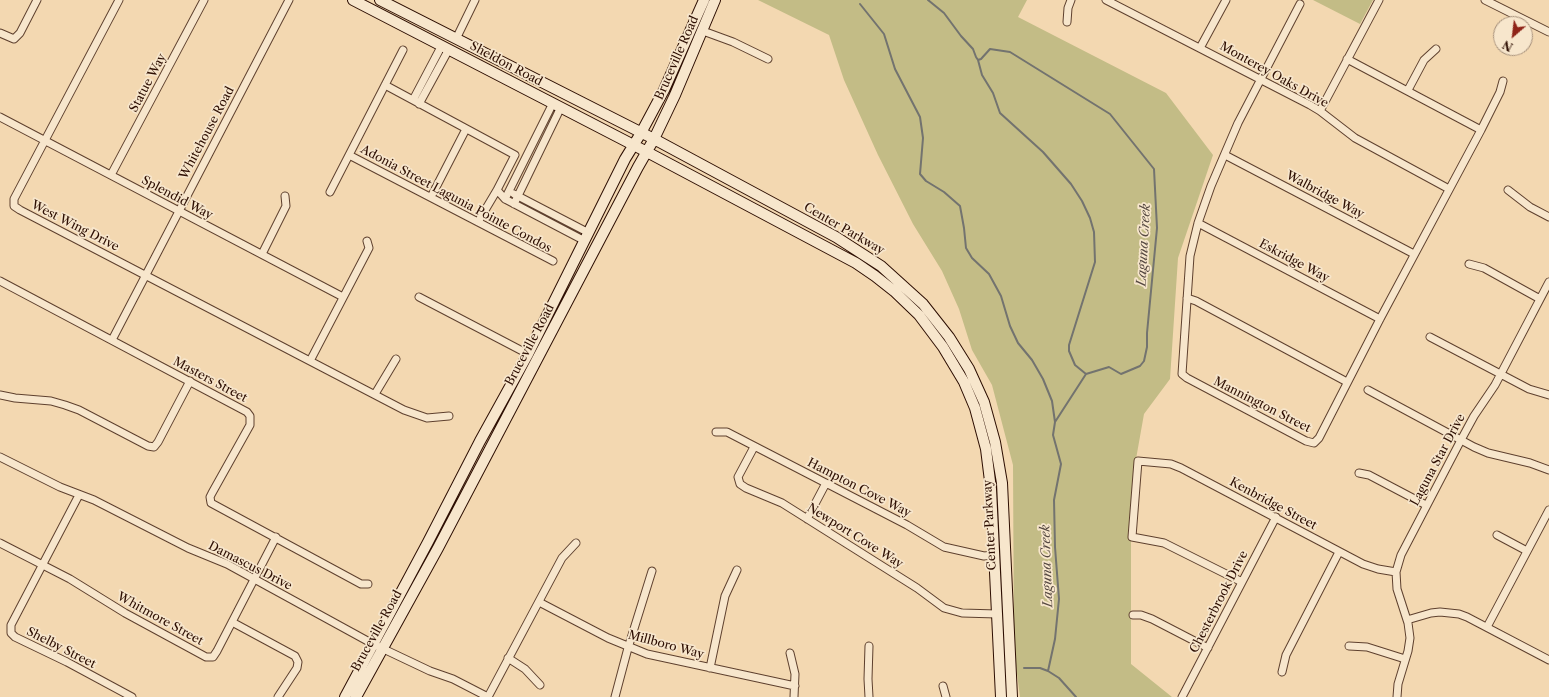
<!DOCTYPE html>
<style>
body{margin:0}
#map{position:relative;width:1549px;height:697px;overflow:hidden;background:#f3d8b1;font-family:"Libre Caslon Text",serif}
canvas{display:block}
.north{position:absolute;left:1493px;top:16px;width:40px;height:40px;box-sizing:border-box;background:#f7e6cc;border:1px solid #a6907b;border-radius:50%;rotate:208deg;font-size:11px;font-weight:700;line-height:16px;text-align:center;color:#2d0e02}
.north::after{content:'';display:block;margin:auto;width:14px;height:18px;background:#8f2418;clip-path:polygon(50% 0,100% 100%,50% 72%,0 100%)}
</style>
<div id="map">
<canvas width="1549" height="697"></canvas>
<div class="north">N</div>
</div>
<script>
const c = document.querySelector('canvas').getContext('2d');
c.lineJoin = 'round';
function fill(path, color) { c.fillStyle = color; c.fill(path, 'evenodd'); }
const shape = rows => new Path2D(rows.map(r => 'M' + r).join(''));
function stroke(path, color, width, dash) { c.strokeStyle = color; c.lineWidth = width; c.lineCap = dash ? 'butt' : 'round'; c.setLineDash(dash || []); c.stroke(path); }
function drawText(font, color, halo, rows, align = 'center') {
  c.font = font + ' "Libre Caslon Text",serif'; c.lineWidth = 3.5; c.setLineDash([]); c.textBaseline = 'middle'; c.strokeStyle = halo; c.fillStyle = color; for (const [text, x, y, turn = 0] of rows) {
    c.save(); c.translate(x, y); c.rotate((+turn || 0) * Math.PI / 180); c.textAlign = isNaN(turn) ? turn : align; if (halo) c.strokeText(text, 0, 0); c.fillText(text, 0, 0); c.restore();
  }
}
fill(shape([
 [758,0,1027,0,1018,17,1166,93,1213,155,1178,258,1170,379,1144,414,1136,459,1131,535,1131,664,1172,697,1020,697,1014,650,1013,465,992,385,972,350,959,309,942,271,913,224,878,155,844,80,829,35],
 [1313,0,1373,0,1360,24]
]), '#c3bc86');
stroke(shape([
 [928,0,944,13,961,36,973,49,976,57,978,60,981,59,990,49,1010,52,1110,114,1154,169,1157,228,1147,333,1147,347,1144,361,1140,366,1121,374,1109,367,1086,374],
 [860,4,884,34,895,69,920,117,923,138,920,174,926,181,944,192,960,206,964,228,966,248,972,258,989,274,1001,296,1010,326,1018,343,1032,360,1043,379,1052,401,1055,422,1053,435,1061,464,1054,500,1055,547,1059,599,1055,639,1048,671],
 [978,60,982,75,993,93,1000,113,1043,152,1071,184,1082,201,1090,218,1094,232,1095,262,1069,345,1069,351,1075,365,1086,374,1055,422],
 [1024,668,1040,668,1048,671,1059,678,1076,697]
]), '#73736f', 2);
const minor = shape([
 [119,0,14,199,14,206,20,210,404,410,427,418,449,416],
 [1106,0,1310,105,1320,111,1355,138,1449,189],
 [1485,0,1549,32],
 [1300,4,1238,123,1211,186,1198,223,1190,256,1182,374,1187,378,1306,441,1314,443,1319,438,1380,319,1481,130,1500,92,1503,81],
 [1067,22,1068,8,1071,0],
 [703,31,733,42,768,59],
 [0,33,14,39,20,33,37,0],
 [456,39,475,0],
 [1200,48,1226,0],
 [1347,59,1481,130],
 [385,85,515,155,497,190,478,222],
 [1408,90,1424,60,1436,49],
 [413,100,442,45],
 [419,104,449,49],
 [1320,111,1379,0],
 [0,117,343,297],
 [349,155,553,261],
 [1225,155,1414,254],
 [111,175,204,0],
 [497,190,505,199,585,241],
 [1508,190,1530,207,1549,217],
 [330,192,403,50],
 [514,194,589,233],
 [431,197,466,129],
 [505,199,553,103],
 [514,204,561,107],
 [1198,223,1380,319],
 [262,254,286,206,285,196],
 [1469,264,1484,268,1540,299],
 [0,281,247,412,250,416,250,425,212,493,210,497,211,503,361,584,368,584],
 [419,297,528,354],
 [1187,298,1196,301,1347,382],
 [1430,337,1529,389,1549,395],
 [112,340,289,0],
 [310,361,369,248,367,241],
 [1368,390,1474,447,1488,453,1530,463,1549,470],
 [375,394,396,359],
 [0,395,15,398,51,401,65,405,79,410,148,446,154,447,158,442,190,381],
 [716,432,727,432,907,525,944,547,984,556,994,555],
 [754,447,738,477,740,484,746,488,782,503,917,588,944,608,962,613,997,614],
 [0,457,60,487,94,500,188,548,227,564,373,644,430,671,453,679,488,697],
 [1359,473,1369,475,1426,505],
 [79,495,11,625,11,633,15,637,67,662,132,697],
 [807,519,826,483],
 [1497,535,1527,551],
 [0,543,70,579,125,613,206,657,213,657,217,651,276,537],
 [1242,582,1164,543,1132,537,1138,461,1171,464,1181,468,1363,564,1378,569,1396,572],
 [539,602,608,638,647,654,795,686],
 [1133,615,1141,615,1152,619,1208,648],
 [1407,620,1431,613,1440,612,1459,614,1467,617,1549,660],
 [232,622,295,656,298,662,297,668,278,697],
 [1487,627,1549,510],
 [869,646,868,679,869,697],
 [1349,646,1367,647,1405,659],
 [790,653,795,674,794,697],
 [508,658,525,669,540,685],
 [710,668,725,596,737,570],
 [1282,672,1286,655,1339,552],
 [943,686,946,697],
 [488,697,562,558,576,543],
 [615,697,628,648,652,571],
 [1182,697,1276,517],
 [1397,697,1398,684,1408,651,1410,638,1408,623,1397,589,1396,572,1401,555,1461,440,1474,416,1495,385,1549,282]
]);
const secondary = shape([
 [353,0,647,152,856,263,875,276,894,291,919,315,943,347,964,382,975,408,986,449,991,489,1001,697],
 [380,0,654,139,836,237,881,266,923,304,949,337,969,369,984,402,995,442,1002,483,1012,697],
 [345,697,428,542,480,441,528,354,625,159,641,133,664,90,704,0],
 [356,697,438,548,638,167,654,139,675,95,715,0]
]);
stroke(minor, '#5e402e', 9);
stroke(secondary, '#2d0e02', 12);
stroke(minor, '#f7e6cc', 7);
stroke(secondary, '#f7e6cc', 10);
drawText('12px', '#2d0e02', '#f7e6cc', [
 ["Bruceville Road",677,58,-66],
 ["Sheldon Road",506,64,28],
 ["Monterey Oaks Drive",1274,75,29],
 ["Statue Way",148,83,-62],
 ["Whitehouse Road",207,133,-62],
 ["Walbridge Way",1325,195,28],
 ["Splendid Way",177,198,28],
 ["Adonia Street Lagunia Pointe Condos",456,199,28],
 ["West Wing Drive",75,226,27],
 ["Center Parkway",844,229,30],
 ["Eskridge Way",1294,261,28],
 ["Bruceville Road",530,345,-62],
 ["Masters Street",210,380,28],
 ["Mannington Street",1262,405,27],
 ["Laguna Star Drive",1438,460,-62],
 ["Hampton Cove Way",859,488,27],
 ["Kenbridge Street",1273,504,28],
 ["Center Parkway",990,525,-93],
 ["Newport Cove Way",855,536,32],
 ["Damascus Drive",250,566,27],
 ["Chesterbrook Drive",1219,602,-63],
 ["Whitmore Street",160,619,29],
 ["Bruceville Road",377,631,-61],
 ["Millboro Way",666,645,15],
 ["Shelby Street",61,648,27]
]);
drawText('italic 13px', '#564942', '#f7e6cc', [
 ["Laguna Creek",1144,245,-87],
 ["Laguna Creek",1047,566,-92]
]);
</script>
